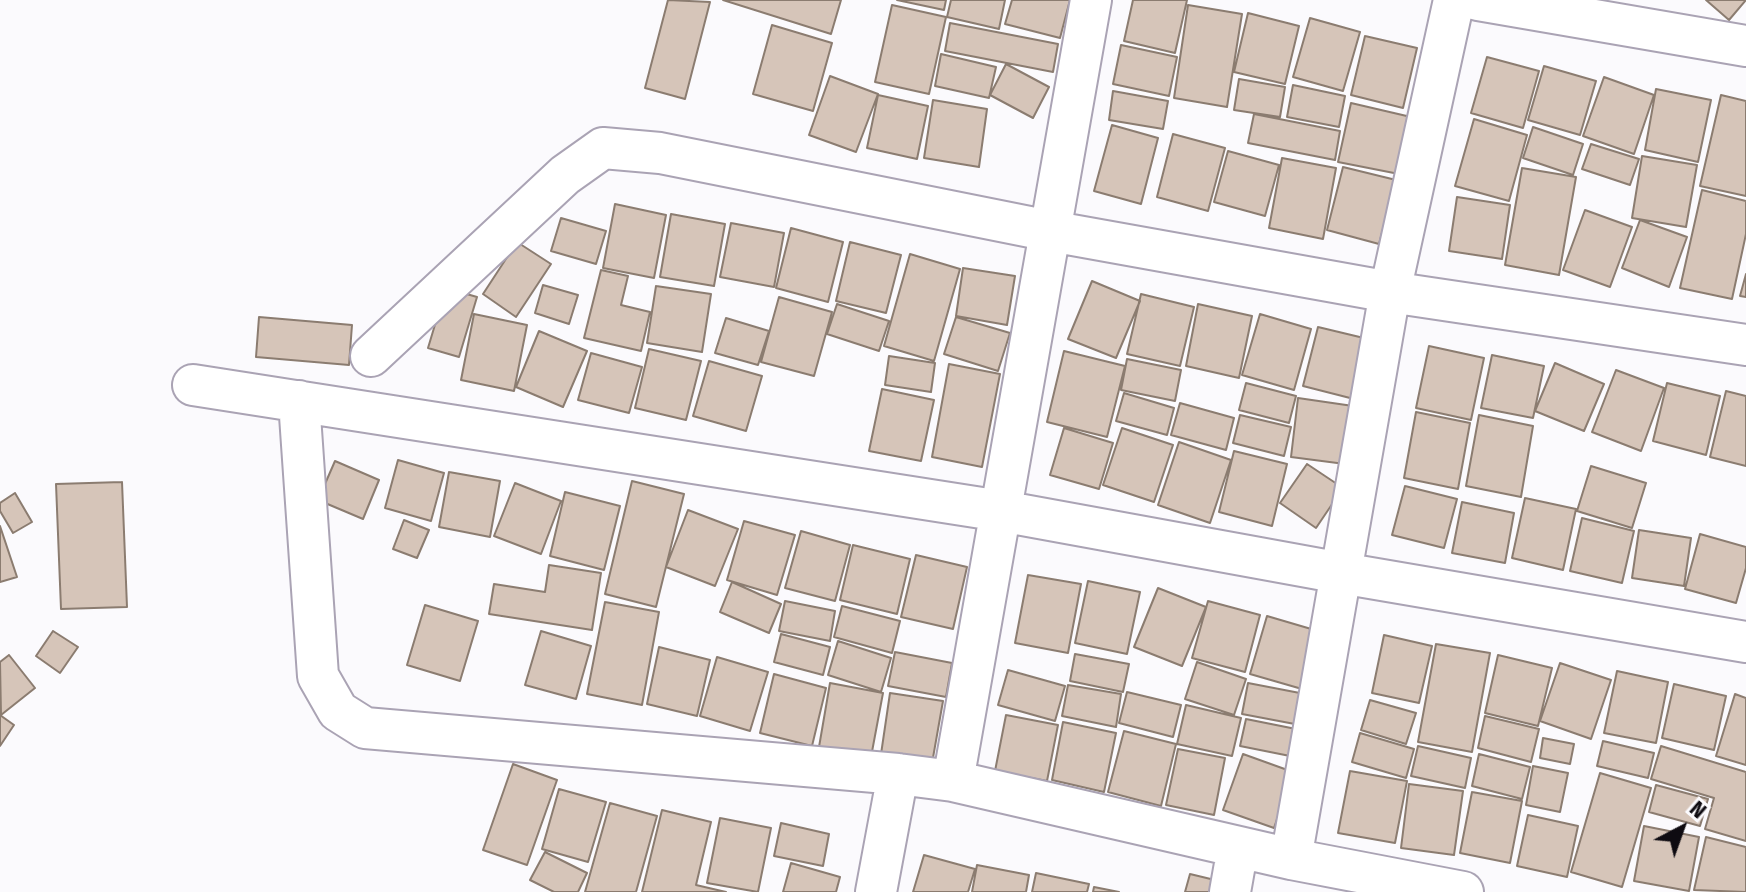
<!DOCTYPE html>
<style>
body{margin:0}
#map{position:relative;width:1746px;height:892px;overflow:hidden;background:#fbfafd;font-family:"Fira Sans Condensed",sans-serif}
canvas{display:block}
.north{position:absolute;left:1642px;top:788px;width:80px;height:80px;-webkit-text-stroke:6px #fbfafd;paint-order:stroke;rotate:41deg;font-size:22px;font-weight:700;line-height:32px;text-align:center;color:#0e0b11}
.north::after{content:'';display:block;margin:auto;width:28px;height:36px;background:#0e0b11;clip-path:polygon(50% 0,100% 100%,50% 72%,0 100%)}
</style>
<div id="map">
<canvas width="1746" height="892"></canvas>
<div class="north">N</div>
</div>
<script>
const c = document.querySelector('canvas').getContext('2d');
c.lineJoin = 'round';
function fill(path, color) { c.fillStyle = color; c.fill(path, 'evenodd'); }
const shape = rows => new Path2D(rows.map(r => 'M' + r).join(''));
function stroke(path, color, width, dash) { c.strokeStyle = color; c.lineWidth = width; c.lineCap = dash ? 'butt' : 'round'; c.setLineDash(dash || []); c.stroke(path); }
const building = shape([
 [668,0,710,2,685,99,645,88,668,0],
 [723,0,841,0,831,34,723,0],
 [897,0,946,0,944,10,897,0],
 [951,0,1005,0,999,29,947,17,951,0],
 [1012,0,1070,0,1060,38,1005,24,1012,0],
 [1133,0,1187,0,1175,53,1124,41,1133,0],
 [1706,0,1746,0,1729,20,1706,0],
 [892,5,946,17,929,94,875,82,892,5],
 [1188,5,1242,14,1227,107,1174,98,1188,5],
 [1248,13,1299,26,1285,84,1234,72,1248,13],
 [1310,18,1360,32,1343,91,1293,77,1310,18],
 [950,23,1058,44,1053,72,945,51,950,23],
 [772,25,832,43,813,111,753,94,772,25],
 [1365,36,1417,48,1403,108,1351,95,1365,36],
 [1121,45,1177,57,1169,96,1113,84,1121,45],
 [941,54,996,67,989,98,935,86,941,54],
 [1487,57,1539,71,1523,128,1471,113,1487,57],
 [1006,64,1049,87,1033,118,990,95,1006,64],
 [1544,66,1596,81,1580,135,1528,120,1544,66],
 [830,76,878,94,856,152,809,135,830,76],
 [1604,77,1654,95,1634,154,1583,136,1604,77],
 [1239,79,1285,87,1280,117,1234,110,1239,79],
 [1293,85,1345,96,1339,127,1287,117,1293,85],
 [1656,89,1711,100,1698,162,1645,150,1656,89],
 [1113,91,1168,101,1163,129,1109,120,1113,91],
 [878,95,928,106,917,159,867,148,878,95],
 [1721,95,1746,101,1746,196,1700,186,1721,95],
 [933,100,987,109,979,167,924,158,933,100],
 [1351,103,1411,117,1399,174,1338,162,1351,103],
 [1254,114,1340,131,1335,160,1248,143,1254,114],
 [1474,119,1527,135,1509,201,1455,186,1474,119],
 [1112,125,1158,138,1141,204,1094,191,1112,125],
 [1533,127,1583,144,1573,175,1523,158,1533,127],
 [1173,134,1225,148,1208,211,1157,197,1173,134],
 [1591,144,1639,159,1630,185,1582,169,1591,144],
 [1228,151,1279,165,1265,216,1214,202,1228,151],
 [1642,156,1697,165,1686,227,1632,218,1642,156],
 [1282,158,1336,168,1323,239,1269,228,1282,158],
 [1343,167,1396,180,1379,244,1327,230,1343,167],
 [1522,168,1576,177,1559,275,1505,265,1522,168],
 [1702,190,1746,201,1746,234,1732,299,1680,288,1702,190],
 [1457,197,1510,205,1502,259,1449,251,1457,197],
 [615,204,666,215,654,278,603,268,615,204],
 [1585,210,1632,227,1610,287,1563,270,1585,210],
 [671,214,725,224,714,286,660,277,671,214],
 [561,218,606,231,596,264,551,251,561,218],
 [1640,220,1687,237,1669,287,1622,268,1640,220],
 [731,223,784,233,774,287,720,277,731,223],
 [791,228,843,242,828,302,776,288,791,228],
 [517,242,551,264,516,317,483,294,517,242],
 [850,242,901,255,886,313,836,301,850,242],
 [910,254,960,269,934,361,884,346,910,254],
 [963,268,1015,276,1007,325,956,316,963,268],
 [601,270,628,276,621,305,650,312,641,351,584,338,601,270],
 [1746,274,1746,297,1740,296,1746,274],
 [1092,281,1140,301,1116,358,1068,339,1092,281],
 [543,285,578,295,569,324,535,313,543,285],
 [656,286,711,294,702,352,647,343,656,286],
 [446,288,477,297,459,357,428,348,446,288],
 [1141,294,1194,307,1180,366,1127,354,1141,294],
 [779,297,832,312,814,376,761,362,779,297],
 [837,304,889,321,879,351,827,334,837,304],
 [1198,304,1252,316,1239,378,1186,366,1198,304],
 [474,314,527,325,514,391,461,380,474,314],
 [1260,314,1311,329,1294,390,1242,375,1260,314],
 [259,317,352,325,349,365,256,357,259,317],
 [956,317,1010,333,998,371,944,354,956,317],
 [726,318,769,331,758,365,715,353,726,318],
 [1318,327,1368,339,1354,399,1303,386,1318,327],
 [539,331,587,351,563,407,516,387,539,331],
 [1429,346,1484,358,1471,420,1416,408,1429,346],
 [649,349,701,361,686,420,635,408,649,349],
 [1064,351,1125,366,1107,437,1047,422,1064,351],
 [591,353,642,367,629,413,578,400,591,353],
 [1492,355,1544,366,1533,418,1481,408,1492,355],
 [889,356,935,363,931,392,885,385,889,356],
 [1127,359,1181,370,1175,401,1121,390,1127,359],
 [709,361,762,376,746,431,693,416,709,361],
 [1555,363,1604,384,1584,431,1535,411,1555,363],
 [949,364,1000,374,982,467,932,457,949,364],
 [1616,370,1664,388,1641,451,1592,432,1616,370],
 [1246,383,1296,396,1289,423,1239,410,1246,383],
 [1667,383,1720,396,1706,455,1653,441,1667,383],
 [882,389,934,400,921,461,869,451,882,389],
 [1726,391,1746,396,1746,466,1710,457,1726,391],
 [1124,393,1174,408,1167,435,1116,421,1124,393],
 [1298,398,1353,406,1345,464,1291,457,1298,398],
 [1180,403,1234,418,1226,450,1171,435,1180,403],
 [1416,412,1470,423,1458,489,1404,478,1416,412],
 [1240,415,1291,427,1284,456,1233,443,1240,415],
 [1479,415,1533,426,1521,497,1466,486,1479,415],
 [1064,428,1113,443,1099,489,1050,475,1064,428],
 [1122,428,1173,445,1154,502,1103,485,1122,428],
 [1179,442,1231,460,1210,523,1158,505,1179,442],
 [1234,451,1287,464,1272,526,1219,512,1234,451],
 [398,460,444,473,431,521,385,508,398,460],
 [335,461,379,480,363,519,318,500,335,461],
 [1307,464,1343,488,1316,528,1280,503,1307,464],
 [1591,466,1646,483,1632,528,1577,511,1591,466],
 [449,472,500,481,490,537,439,527,449,472],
 [632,481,684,494,656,607,605,594,632,481],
 [122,482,127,607,61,609,56,484,122,482],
 [515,483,561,501,541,554,494,536,515,483],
 [1405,486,1457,499,1444,548,1392,535,1405,486],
 [565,492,620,506,604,570,550,556,565,492],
 [15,493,32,522,13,533,0,511,0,503,15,493],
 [1525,498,1576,509,1563,570,1512,558,1525,498],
 [1462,502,1514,513,1505,563,1452,553,1462,502],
 [688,510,738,529,715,586,666,567,688,510],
 [1582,518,1634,531,1622,583,1570,571,1582,518],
 [404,520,429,530,417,558,393,549,404,520],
 [744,521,795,535,777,595,727,580,744,521],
 [0,526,17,577,0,582,0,526],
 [1639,530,1691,538,1684,586,1632,578,1639,530],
 [801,531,850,545,835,601,785,588,801,531],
 [1700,534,1746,547,1746,568,1736,603,1685,589,1700,534],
 [853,545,910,559,897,614,840,600,853,545],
 [916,555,967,567,953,629,901,617,916,555],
 [549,565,601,573,592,630,489,614,494,584,545,592,549,565],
 [1028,575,1081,584,1068,653,1015,643,1028,575],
 [1088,581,1140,592,1127,654,1075,643,1088,581],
 [732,582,781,604,769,633,720,612,732,582],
 [1158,588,1206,607,1182,666,1134,647,1158,588],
 [785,601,835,611,830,641,779,631,785,601],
 [1208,601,1260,615,1245,672,1192,658,1208,601],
 [605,602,659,612,642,705,587,694,605,602],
 [425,605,478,621,460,681,407,665,425,605],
 [842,606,900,621,892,653,834,637,842,606],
 [1267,616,1318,631,1302,689,1250,674,1267,616],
 [53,631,78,647,60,673,36,656,53,631],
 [541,631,591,646,576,699,525,685,541,631],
 [781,634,830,647,823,675,774,662,781,634],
 [1384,635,1432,646,1419,703,1372,693,1384,635],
 [838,641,891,658,881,692,828,675,838,641],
 [1436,644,1490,653,1472,752,1418,742,1436,644],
 [659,647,710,660,697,716,647,704,659,647],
 [895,652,952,663,946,697,888,686,895,652],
 [1075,654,1129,664,1123,692,1070,681,1075,654],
 [9,655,35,688,1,715,0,662,9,655],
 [1498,655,1552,668,1538,726,1485,713,1498,655],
 [717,657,768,672,750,731,700,716,717,657],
 [1197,662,1246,679,1234,715,1185,699,1197,662],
 [1560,663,1611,680,1591,739,1540,721,1560,663],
 [1008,670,1065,686,1055,721,998,705,1008,670],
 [1617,671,1668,682,1656,743,1604,733,1617,671],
 [774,674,826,688,812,746,760,733,774,674],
 [830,683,883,693,871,757,819,747,830,683],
 [1248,683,1305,694,1300,725,1242,714,1248,683],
 [1674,684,1726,696,1714,750,1662,738,1674,684],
 [1068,685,1121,694,1116,727,1062,716,1068,685],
 [1127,692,1181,705,1173,737,1119,723,1127,692],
 [890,693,943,701,931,769,880,761,890,693],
 [1735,694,1746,698,1746,765,1716,756,1735,694],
 [1370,700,1416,713,1406,744,1361,730,1370,700],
 [1186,705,1241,718,1232,756,1177,744,1186,705],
 [0,715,14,725,0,746,0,715],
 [1006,715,1058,725,1047,781,995,771,1006,715],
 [1485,716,1539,729,1531,762,1478,748,1485,716],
 [1246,719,1296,729,1290,756,1240,746,1246,719],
 [1063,722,1116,733,1104,792,1052,780,1063,722],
 [1124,731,1176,744,1161,806,1108,792,1124,731],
 [1360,733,1414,749,1406,778,1352,762,1360,733],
 [1543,738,1574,744,1570,764,1540,758,1543,738],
 [1603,741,1654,753,1648,778,1597,766,1603,741],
 [1418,746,1471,758,1465,788,1411,776,1418,746],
 [1661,746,1746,772,1746,841,1705,829,1714,798,1651,779,1661,746],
 [1178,749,1225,758,1214,815,1166,805,1178,749],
 [1243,754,1293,772,1274,828,1223,810,1243,754],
 [1479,754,1530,767,1522,799,1472,786,1479,754],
 [513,764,557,780,527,865,483,850,513,764],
 [1533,766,1568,773,1560,812,1526,805,1533,766],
 [1350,771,1407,781,1395,843,1338,833,1350,771],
 [1600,773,1651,788,1622,887,1571,872,1600,773],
 [1409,784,1463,791,1454,855,1401,848,1409,784],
 [1656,785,1708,799,1700,826,1649,812,1656,785],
 [559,789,606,802,588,862,542,849,559,789],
 [1472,792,1522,801,1510,863,1460,853,1472,792],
 [610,803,657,816,636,892,585,892,610,803],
 [662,810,711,822,696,885,726,892,642,892,662,810],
 [1528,815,1578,826,1567,877,1517,866,1528,815],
 [720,818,771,828,758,892,707,883,720,818],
 [781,823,829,834,823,866,774,856,781,823],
 [1644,826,1699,837,1689,891,1634,881,1644,826],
 [1706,837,1746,847,1746,892,1694,890,1706,837],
 [545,852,587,873,578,892,554,892,530,880,545,852],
 [924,855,975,869,968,892,913,892,924,855],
 [791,863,840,877,836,892,783,892,791,863],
 [977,865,1029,875,1026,892,972,892,977,865],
 [1036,873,1089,884,1087,892,1032,892,1036,873],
 [1190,874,1219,881,1216,892,1185,892,1190,874],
 [1094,887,1119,892,1093,892,1094,887]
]);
fill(building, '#d6c5b9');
stroke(building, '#8b7c70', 2);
const street = shape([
 [1478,0,1746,46],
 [371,356,565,175,603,148,660,153,1050,231,1390,292,1746,345],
 [193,385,1001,511,1341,573,1746,642],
 [299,401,318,676,338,711,365,728,898,774,953,781,1291,859,1463,892],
 [953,781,1091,0],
 [1291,859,1390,292,1454,0],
 [876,892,898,774],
 [1230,892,1238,847]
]);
stroke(street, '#aaa3b4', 44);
stroke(street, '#fff', 40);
</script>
